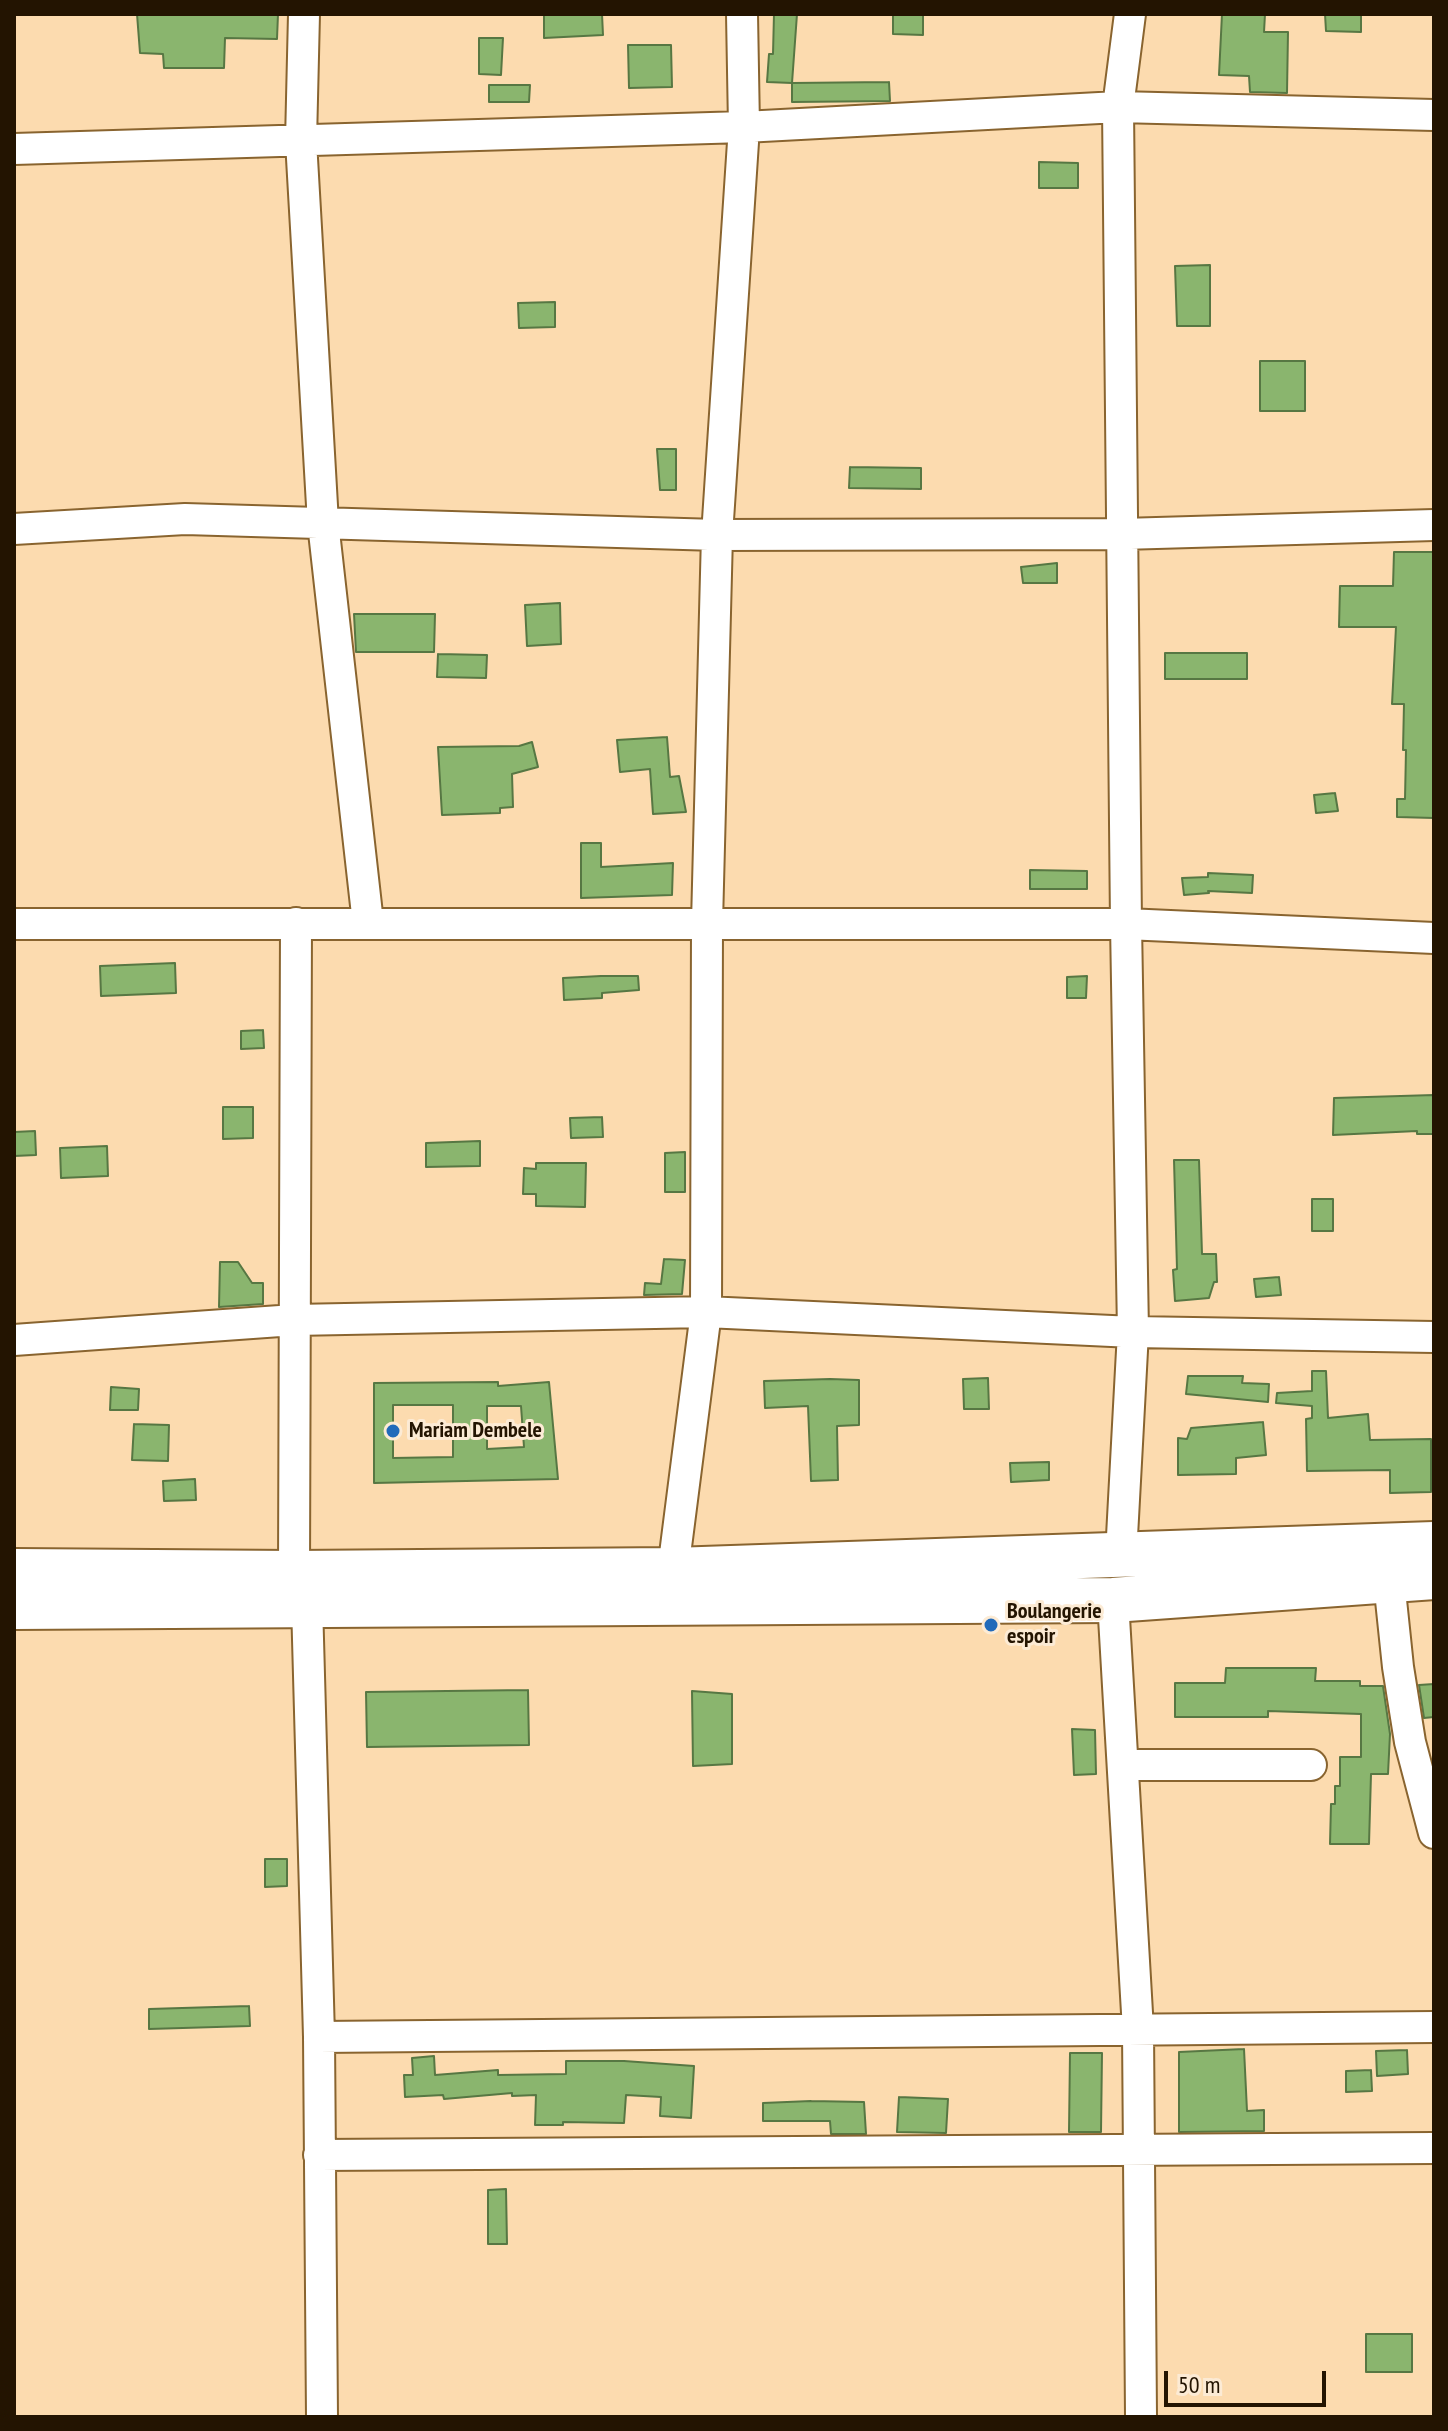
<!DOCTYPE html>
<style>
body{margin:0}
#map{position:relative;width:1448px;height:2431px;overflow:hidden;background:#fcdbaf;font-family:"PT Sans Narrow",sans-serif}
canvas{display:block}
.frame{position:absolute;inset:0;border:16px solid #231401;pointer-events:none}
.scale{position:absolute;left:1164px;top:2371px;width:162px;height:36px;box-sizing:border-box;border:4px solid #231401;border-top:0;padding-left:10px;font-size:24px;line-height:28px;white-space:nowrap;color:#231401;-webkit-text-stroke:6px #fcebd5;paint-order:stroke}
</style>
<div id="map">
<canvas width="1448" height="2431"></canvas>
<div class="frame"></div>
<div class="scale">50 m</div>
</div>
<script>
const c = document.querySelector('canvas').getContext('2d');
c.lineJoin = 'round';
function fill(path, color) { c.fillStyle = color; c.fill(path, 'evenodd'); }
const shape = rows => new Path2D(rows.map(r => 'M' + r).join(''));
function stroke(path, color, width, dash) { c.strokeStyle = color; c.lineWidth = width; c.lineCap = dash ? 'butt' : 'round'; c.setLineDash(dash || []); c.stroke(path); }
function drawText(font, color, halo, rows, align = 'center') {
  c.font = font + ' "PT Sans Narrow",sans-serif'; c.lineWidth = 6; c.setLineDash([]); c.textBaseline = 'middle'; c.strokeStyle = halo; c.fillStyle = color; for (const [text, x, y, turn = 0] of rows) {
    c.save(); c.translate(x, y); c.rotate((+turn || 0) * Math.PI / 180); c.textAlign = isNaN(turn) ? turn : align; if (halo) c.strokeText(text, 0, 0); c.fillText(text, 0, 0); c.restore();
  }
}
const building = shape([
 [137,14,278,14,277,39,225,38,224,68,164,68,163,54,140,53,137,14],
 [544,14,602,14,603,35,544,38,544,14],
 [774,14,797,14,792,83,767,82,769,54,773,54,774,14],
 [893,14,923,14,923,35,893,34,893,14],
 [1222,14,1265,14,1264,32,1288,32,1287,93,1250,92,1249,76,1219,75,1222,14],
 [1325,14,1361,14,1361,32,1326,31,1325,14],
 [479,38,503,38,501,75,479,74,479,38],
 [628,45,671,45,672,87,629,88,628,45],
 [889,82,890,101,792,102,792,83,889,82],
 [489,85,530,85,529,102,489,102,489,85],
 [1039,162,1078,163,1078,188,1039,188,1039,162],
 [1210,265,1210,326,1177,326,1175,266,1210,265],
 [555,302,555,327,519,328,518,303,555,302],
 [1260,361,1305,361,1305,411,1260,411,1260,361],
 [657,449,676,449,676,490,660,490,657,449],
 [850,467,921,468,921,489,849,488,850,467],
 [1394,552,1434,552,1434,818,1397,817,1397,799,1405,799,1406,750,1403,750,1404,704,1392,704,1396,627,1339,627,1340,586,1393,586,1394,552],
 [1057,563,1057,583,1023,583,1021,567,1057,563],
 [560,603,561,644,527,646,525,605,560,603],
 [354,614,435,614,434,652,356,652,354,614],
 [1165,653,1247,653,1247,679,1165,679,1165,653],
 [438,654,487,655,486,678,437,677,438,654],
 [667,737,670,777,679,776,686,812,653,814,650,769,620,772,617,740,667,737],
 [532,742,538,767,512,774,513,807,500,808,500,813,442,815,438,747,519,746,532,742],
 [1335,793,1338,811,1316,813,1314,795,1335,793],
 [581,843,601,843,601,867,673,863,672,895,581,898,581,843],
 [1030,870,1087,871,1087,889,1030,889,1030,870],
 [1208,873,1253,875,1252,893,1208,891,1209,893,1184,895,1182,878,1208,877,1208,873],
 [175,963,176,993,101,996,100,966,175,963],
 [601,976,638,976,639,990,602,993,602,998,564,1000,563,978,601,976],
 [1087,976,1086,998,1067,998,1067,977,1087,976],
 [263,1030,264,1048,241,1049,241,1031,263,1030],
 [1434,1095,1434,1134,1417,1134,1417,1131,1333,1135,1334,1098,1434,1095],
 [223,1107,253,1107,253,1138,223,1139,223,1107],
 [602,1117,603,1137,571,1138,570,1118,602,1117],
 [35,1131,36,1155,14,1156,14,1132,35,1131],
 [480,1141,480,1166,426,1167,426,1143,480,1141],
 [107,1146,108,1176,61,1178,60,1148,107,1146],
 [685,1152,685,1192,665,1192,665,1153,685,1152],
 [1174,1160,1199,1160,1202,1254,1216,1254,1217,1282,1214,1282,1209,1298,1175,1301,1173,1270,1177,1269,1174,1160],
 [536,1163,586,1163,585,1207,536,1206,536,1194,523,1194,524,1168,536,1169,536,1163],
 [1312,1199,1333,1199,1333,1231,1312,1231,1312,1199],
 [664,1259,685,1260,682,1294,644,1295,645,1283,661,1284,664,1259],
 [220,1262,238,1262,252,1283,263,1283,263,1304,219,1307,220,1262],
 [1279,1277,1281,1295,1256,1297,1254,1279,1279,1277],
 [1312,1371,1326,1371,1328,1418,1368,1414,1370,1440,1431,1439,1431,1492,1390,1493,1390,1470,1307,1471,1306,1419,1312,1418,1312,1406,1276,1403,1277,1393,1312,1391,1312,1371],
 [1188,1376,1243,1376,1242,1383,1269,1384,1268,1402,1186,1394,1188,1376],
 [988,1378,989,1409,964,1409,963,1379,988,1378],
 [830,1379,859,1380,859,1425,837,1426,838,1480,811,1481,808,1406,765,1408,764,1381,830,1379],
 [498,1382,498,1386,549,1382,558,1479,374,1483,374,1383,498,1382],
 [393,1405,453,1405,453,1457,393,1458,393,1405],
 [487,1406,521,1406,524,1447,487,1449,487,1406],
 [111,1387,139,1389,138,1410,110,1410,111,1387],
 [1263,1422,1266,1455,1236,1458,1236,1474,1178,1475,1178,1438,1187,1439,1191,1428,1263,1422],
 [134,1424,169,1425,168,1461,132,1460,134,1424],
 [1049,1462,1049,1480,1011,1482,1010,1463,1049,1462],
 [195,1479,196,1500,164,1501,163,1481,195,1479],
 [1226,1668,1316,1668,1315,1681,1360,1681,1360,1686,1383,1686,1390,1734,1388,1774,1371,1774,1369,1844,1330,1844,1331,1804,1335,1804,1335,1786,1340,1786,1340,1757,1361,1757,1361,1714,1268,1711,1268,1717,1175,1717,1175,1683,1225,1683,1226,1668],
 [1434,1684,1434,1717,1424,1718,1419,1685,1434,1684],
 [528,1690,529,1745,367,1747,366,1692,528,1690],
 [692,1691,732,1694,732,1764,693,1766,692,1691],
 [1072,1729,1095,1730,1096,1774,1074,1775,1072,1729],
 [265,1859,287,1859,287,1886,265,1887,265,1859],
 [249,2006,250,2026,149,2029,149,2009,249,2006],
 [1244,2049,1247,2111,1264,2110,1264,2131,1179,2132,1179,2052,1244,2049],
 [1407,2050,1408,2074,1377,2076,1376,2051,1407,2050],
 [1070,2053,1102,2053,1101,2132,1069,2132,1070,2053],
 [434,2056,435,2075,498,2070,498,2075,566,2074,566,2061,624,2061,694,2066,691,2118,660,2116,661,2097,626,2095,624,2123,563,2122,563,2125,535,2125,536,2095,512,2096,512,2093,444,2099,443,2095,405,2097,404,2075,413,2075,412,2058,434,2056],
 [1371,2070,1372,2091,1346,2092,1346,2071,1371,2070],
 [899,2097,948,2099,946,2133,897,2132,899,2097],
 [811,2101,864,2102,866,2134,831,2134,830,2121,763,2121,763,2103,811,2101],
 [506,2189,507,2244,488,2244,488,2190,506,2189],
 [1366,2334,1412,2334,1412,2372,1366,2372,1366,2334]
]);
fill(building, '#8ab56e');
stroke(building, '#577743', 2);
const minor = shape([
 [304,14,301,141,323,523,368,923],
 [14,149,744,127,1118,107,1434,115],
 [14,529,185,519,717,535,1122,534,1434,525],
 [296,923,294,1573,307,1603,319,2037,322,2417],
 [14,924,1126,924,1434,938],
 [14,1340,294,1320,706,1312,1133,1332,1434,1337],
 [1121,1555,1133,1332,1126,924,1118,107,1130,14],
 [673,1570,706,1312,707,923,717,535,744,127,742,14],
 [1389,1581,1398,1667,1410,1742,1434,1833],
 [1113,1600,1138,2030,1141,2417],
 [1123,1765,1311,1765],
 [319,2037,1434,2027],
 [319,2155,1434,2148]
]);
const highway = shape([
 [14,1571,294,1573,673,1570,1434,1544],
 [14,1607,1113,1600,1434,1577]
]);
stroke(minor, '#89642f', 34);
stroke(highway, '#89642f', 48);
stroke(minor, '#fff', 30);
stroke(highway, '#fff', 44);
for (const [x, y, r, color] of [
 [393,1431,8,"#216aba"],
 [991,1625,8,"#216aba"]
]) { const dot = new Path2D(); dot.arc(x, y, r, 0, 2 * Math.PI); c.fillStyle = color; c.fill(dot); stroke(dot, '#fcebd5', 3); }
drawText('bold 22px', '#231401', '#fcebd5', [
 ["Mariam Dembele",409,1431],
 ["Boulangerie",1007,1612],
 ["espoir",1007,1637]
], 'left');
</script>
